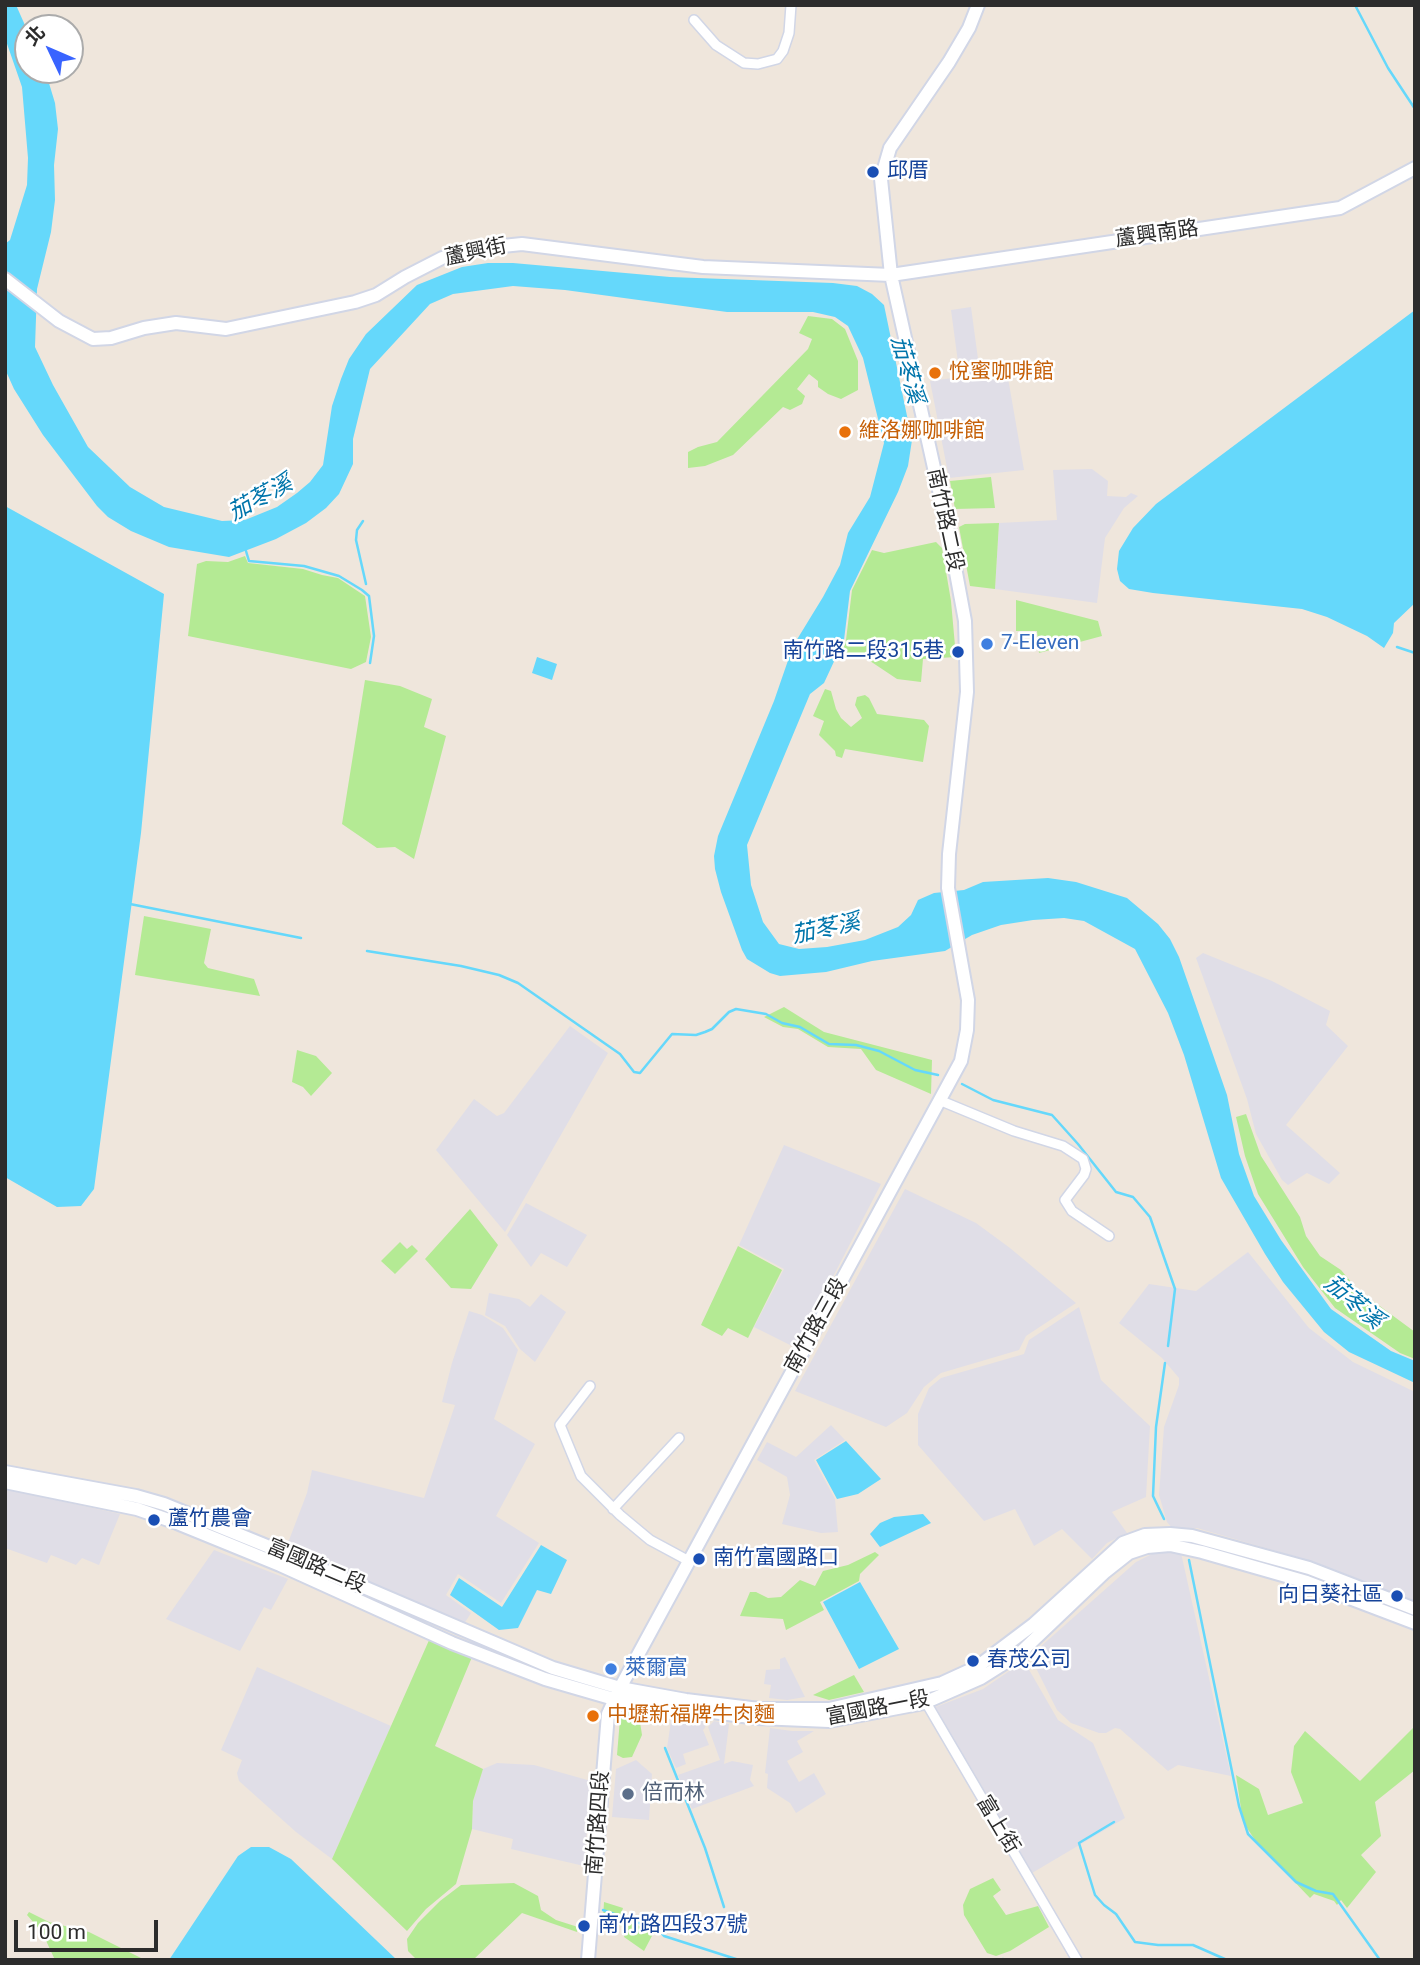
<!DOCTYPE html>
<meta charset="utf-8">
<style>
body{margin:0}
#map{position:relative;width:1420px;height:1965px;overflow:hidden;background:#efe6dc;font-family:Roboto,"Noto Sans TC",sans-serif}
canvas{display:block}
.frame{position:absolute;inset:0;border:7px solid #2c2c2c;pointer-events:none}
.north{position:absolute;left:14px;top:14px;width:70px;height:70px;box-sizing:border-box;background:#fff;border:2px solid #ababab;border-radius:50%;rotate:314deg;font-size:19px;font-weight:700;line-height:28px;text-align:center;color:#2c2c2c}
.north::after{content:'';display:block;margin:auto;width:24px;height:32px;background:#3964ff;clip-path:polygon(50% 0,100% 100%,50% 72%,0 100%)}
.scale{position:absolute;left:14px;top:1920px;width:144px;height:32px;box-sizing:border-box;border:4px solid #2c2c2c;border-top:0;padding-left:9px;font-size:21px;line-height:24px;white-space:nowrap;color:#2c2c2c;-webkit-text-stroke:5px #fff;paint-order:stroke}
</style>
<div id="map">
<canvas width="1420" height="1965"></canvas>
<div class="frame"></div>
<div class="north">北</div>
<div class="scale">100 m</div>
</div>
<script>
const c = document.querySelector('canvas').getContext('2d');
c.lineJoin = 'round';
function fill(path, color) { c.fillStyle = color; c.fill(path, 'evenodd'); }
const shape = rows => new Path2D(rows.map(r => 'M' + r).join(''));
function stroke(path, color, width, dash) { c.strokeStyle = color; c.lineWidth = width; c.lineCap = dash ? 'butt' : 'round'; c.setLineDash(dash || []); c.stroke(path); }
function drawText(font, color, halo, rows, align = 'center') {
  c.font = font + ' Roboto,"Noto Sans TC",sans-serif'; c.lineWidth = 5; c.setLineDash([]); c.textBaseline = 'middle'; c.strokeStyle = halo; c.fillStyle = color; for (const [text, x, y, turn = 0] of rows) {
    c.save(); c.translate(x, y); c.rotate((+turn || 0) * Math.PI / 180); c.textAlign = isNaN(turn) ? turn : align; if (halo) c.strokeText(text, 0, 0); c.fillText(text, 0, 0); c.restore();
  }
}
fill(shape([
 [971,307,981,381,1008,378,1024,470,949,478,930,381,960,377,951,310],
 [1092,469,1108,481,1107,496,1126,497,1131,493,1138,496,1124,508,1105,538,1097,603,995,589,999,523,1057,520,1053,470],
 [1203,953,1272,981,1330,1011,1326,1025,1348,1046,1286,1125,1340,1173,1329,1184,1307,1173,1288,1185,1282,1180,1256,1134,1247,1099,1196,958],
 [570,1026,608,1053,505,1232,436,1150,474,1099,497,1116,504,1113],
 [784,1145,881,1184,796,1348,754,1327,784,1269,739,1245],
 [905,1189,976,1223,1010,1248,1076,1303,1026,1336,1019,1350,941,1373,924,1387,907,1413,886,1427,795,1391],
 [526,1203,587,1235,567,1267,541,1253,531,1267,507,1235],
 [1248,1252,1309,1328,1353,1362,1415,1392,1415,1601,1314,1562,1197,1528,1173,1529,1167,1522,1159,1495,1164,1427,1179,1385,1179,1378,1162,1358,1119,1323,1149,1284,1196,1291],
 [489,1293,519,1299,530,1307,541,1294,566,1312,535,1362,520,1349,505,1326,485,1315],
 [1079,1307,1101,1380,1150,1426,1146,1497,1112,1512,1127,1533,1107,1543,1092,1559,1062,1529,1034,1546,1015,1509,984,1521,918,1445,918,1414,929,1388,941,1378,1024,1354,1029,1340],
 [469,1311,482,1315,503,1328,518,1350,494,1419,535,1444,496,1516,539,1543,501,1603,458,1574,446,1595,471,1613,464,1624,286,1548,307,1493,312,1470,424,1498,455,1405,442,1402,452,1363],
 [831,1425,845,1440,814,1460,835,1499,838,1532,821,1533,782,1524,790,1495,787,1477,757,1460,767,1442,796,1457],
 [5,1489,120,1514,99,1565,82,1558,76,1565,51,1555,47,1563,5,1548],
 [214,1550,288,1579,271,1610,264,1607,240,1651,166,1619],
 [1165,1551,1181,1553,1231,1776,1178,1765,1168,1771,1120,1729,1115,1728,1106,1733,1099,1733,1071,1723,1057,1710,1030,1656,1136,1562,1152,1554],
 [785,1657,805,1697,787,1700,769,1698,771,1685,764,1684,766,1670,780,1669,780,1659],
 [1024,1661,1058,1720,1093,1743,1125,1818,1032,1873,933,1708,983,1689],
 [257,1667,391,1726,332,1859,296,1832,239,1781,237,1773,242,1760,221,1750],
 [672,1714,707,1719,705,1728,703,1730,709,1745,683,1754,686,1764,676,1768,667,1748],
 [714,1721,729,1724,724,1764,732,1761,753,1765,750,1780,754,1786,692,1809,678,1775,720,1760,708,1727],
 [770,1728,792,1731,814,1731,797,1741,803,1752,787,1761,799,1782,814,1773,826,1794,796,1813,790,1803,767,1788,768,1774,765,1773],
 [636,1760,652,1774,649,1820,612,1817,616,1769],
 [497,1763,534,1765,591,1781,584,1866,511,1849,513,1839,472,1829,473,1801,483,1769]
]), '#e0dee7');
fill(shape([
 [808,316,832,319,845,329,858,361,858,390,841,399,828,394,818,387,818,381,809,374,797,389,805,396,802,404,790,410,783,407,733,455,705,466,688,468,688,452,698,447,717,442,808,349,812,339,799,333],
 [991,477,995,508,955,509,950,481],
 [999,523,995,589,970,586,959,527,965,524],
 [936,542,942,548,951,601,956,657,923,659,921,682,897,679,858,653,846,653,841,651,846,640,852,590,872,550,884,553],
 [245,556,248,563,303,569,322,575,338,578,365,596,371,637,366,662,351,669,188,636,197,564,206,561,228,562],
 [1016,600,1098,621,1102,636,1039,653,1037,631,1016,631],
 [365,680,400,686,432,699,424,727,446,736,414,859,395,847,377,848,342,824],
 [825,689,831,691,836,709,841,718,851,727,862,718,855,705,857,697,865,695,869,698,877,714,924,720,929,726,923,762,845,749,842,758,836,756,835,751,819,735,824,721,813,716],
 [144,916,211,929,204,963,208,968,254,979,260,996,135,975],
 [784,1007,824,1032,932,1060,931,1094,876,1070,861,1049,828,1047,798,1029,783,1027,764,1017],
 [297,1050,316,1056,332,1073,311,1096,303,1087,292,1082],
 [1246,1114,1261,1156,1300,1217,1306,1236,1320,1256,1341,1270,1358,1290,1415,1332,1415,1359,1400,1353,1335,1308,1303,1267,1258,1194,1245,1156,1236,1117],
 [470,1209,498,1245,471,1289,451,1288,425,1259],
 [400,1242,407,1249,412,1245,418,1251,395,1274,381,1261],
 [738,1246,782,1270,748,1338,728,1328,722,1336,701,1325],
 [875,1552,879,1555,860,1574,859,1581,820,1602,824,1610,786,1630,783,1619,740,1616,750,1592,756,1592,768,1598,781,1597,800,1580,815,1586,823,1571,848,1565],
 [430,1638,472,1657,435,1746,483,1769,473,1801,472,1829,456,1884,426,1909,407,1931,332,1859],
 [854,1675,864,1692,829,1700,813,1695],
 [632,1710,640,1722,642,1735,632,1757,623,1758,617,1755,620,1719,624,1712],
 [1415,1726,1415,1770,1375,1802,1381,1836,1361,1855,1376,1872,1347,1908,1341,1900,1337,1905,1334,1901,1314,1894,1310,1898,1257,1843,1243,1822,1236,1775,1259,1789,1268,1815,1303,1803,1291,1772,1294,1746,1305,1731,1360,1781],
 [993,1878,1001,1890,993,1896,1006,1915,1038,1906,1049,1927,1010,1951,996,1956,987,1953,964,1915,963,1905,970,1889],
 [514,1883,538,1896,541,1910,556,1920,578,1927,577,1932,522,1913,473,1960,417,1960,408,1951,407,1939,418,1923,440,1901,461,1885],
 [604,1902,623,1908,620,1918,654,1932,644,1951,624,1937,626,1928,603,1919],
 [29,1912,49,1922,89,1932,143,1959,55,1960,42,1932,27,1915]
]), '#b4ea94');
fill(shape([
 [5,5,16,5,28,32,28,70,45,70,55,103,58,129,54,165,55,200,51,232,37,289,35,347,53,385,88,447,130,487,164,507,222,521,245,520,277,507,297,493,310,482,323,465,332,406,341,379,349,359,366,334,417,285,462,267,488,263,513,263,670,277,833,283,857,286,872,294,884,305,912,440,908,466,898,492,850,591,844,640,824,683,810,694,747,845,751,885,763,922,779,944,799,949,827,947,865,940,898,927,911,915,918,900,934,893,964,890,983,882,1048,878,1076,882,1127,898,1158,924,1170,939,1179,957,1227,1095,1239,1154,1254,1196,1281,1240,1331,1309,1391,1351,1415,1361,1415,1383,1349,1352,1324,1332,1283,1282,1265,1254,1221,1178,1184,1055,1168,1013,1135,949,1084,921,1064,918,1033,920,1001,925,972,935,945,951,872,961,826,972,780,976,770,973,747,959,742,950,721,892,715,869,714,856,718,836,774,701,793,646,823,597,840,565,848,533,870,497,884,443,863,358,848,326,835,317,813,312,727,312,565,290,513,286,453,294,430,304,370,369,353,439,353,464,339,494,326,508,306,523,276,539,229,557,169,547,131,531,108,517,97,506,43,435,14,389,5,369,5,244,10,240,27,185,28,158,22,87,5,38],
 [1415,310,1415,603,1394,623,1393,633,1384,648,1367,636,1327,617,1302,609,1153,593,1129,589,1120,581,1117,569,1119,551,1133,528,1156,504],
 [5,506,164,594,141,833,94,1189,81,1206,57,1207,5,1177],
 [537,657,557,664,552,680,532,673],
 [846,1441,881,1479,858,1494,837,1499,816,1460],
 [923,1514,931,1523,880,1547,870,1534,880,1523,894,1517],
 [541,1545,567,1560,551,1594,537,1590,518,1628,499,1630,450,1595,459,1578,502,1607],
 [860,1582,899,1649,859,1669,823,1602],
 [251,1847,269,1847,291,1859,397,1960,169,1960,238,1856]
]), '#65d8fb');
stroke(shape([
 [1355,5,1388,68,1415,109],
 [363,521,357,530,356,540,366,584],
 [246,551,249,561,304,566,339,576,362,590,369,596,374,636,370,663],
 [1397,647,1415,653],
 [130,904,301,938],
 [367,951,461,966,499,975,518,983,620,1054,634,1072,640,1073,672,1034,696,1035,705,1032,712,1029,729,1012,736,1009,766,1014,782,1023,800,1027,829,1044,856,1045,879,1051,915,1070,938,1075],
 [962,1084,993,1100,1052,1115,1078,1144,1116,1192,1133,1197,1150,1217,1175,1289,1168,1346],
 [1164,1519,1153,1496,1156,1427,1165,1363],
 [1189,1560,1239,1806,1248,1834,1296,1882,1316,1891,1333,1894,1380,1960],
 [665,1748,705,1848,724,1907],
 [1114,1822,1079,1843,1095,1895,1104,1905,1116,1914,1135,1942,1158,1945,1193,1945,1227,1960],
 [603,1910,659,1930,664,1936,739,1960],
 [1003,1959,1004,1960]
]), '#65d8fb', 2.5);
const street = shape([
 [694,20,716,45,744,63,758,64,777,59,783,51,789,33,791,5],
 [939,1100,1014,1131,1063,1146,1083,1159,1086,1169,1084,1175,1065,1200,1072,1211,1109,1236],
 [590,1386,560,1425,581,1476,620,1515,650,1540,689,1561],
 [613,1509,679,1438],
 [924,1699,1077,1960]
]);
const secondary = shape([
 [5,279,59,321,93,339,111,338,144,328,176,323,226,329,355,302,376,295,405,277,442,258,483,248,522,244,703,267,891,275,1340,208,1415,168],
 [5,1472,136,1496,164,1504,284,1553,553,1668,620,1688,686,1700,759,1709,829,1709,942,1683,977,1667,1034,1624,1123,1543,1145,1535,1170,1534,1192,1536,1309,1568,1415,1609],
 [5,1482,137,1509,177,1523,280,1565,452,1643,545,1679,614,1699,758,1718,829,1721,924,1703,981,1678,1019,1654,1105,1572,1129,1553,1147,1547,1170,1545,1202,1552,1307,1582,1415,1623],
 [588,1960,608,1714,620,1688,961,1061,967,1030,968,1000,948,888,949,854,967,692,965,621,949,535,891,275,881,179,890,148,949,62,969,28,978,5]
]);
stroke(street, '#d1d6e6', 12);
stroke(secondary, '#d1d6e6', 16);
stroke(street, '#fff', 9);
stroke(secondary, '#fff', 12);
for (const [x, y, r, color] of [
 [873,172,7,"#1a4fb4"],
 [935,373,7,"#e8710a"],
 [845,432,7,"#e8710a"],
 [987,644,7,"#3f7fe0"],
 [958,652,7,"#1a4fb4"],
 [154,1520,7,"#1a4fb4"],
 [699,1559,7,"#1a4fb4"],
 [1397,1596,7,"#1a4fb4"],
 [973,1661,7,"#1a4fb4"],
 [611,1669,7,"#3f7fe0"],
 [593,1716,7,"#e8710a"],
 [628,1794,7,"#5c6f8a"],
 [584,1926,7,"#1a4fb4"]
]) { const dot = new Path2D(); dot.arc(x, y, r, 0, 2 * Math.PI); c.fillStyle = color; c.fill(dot); stroke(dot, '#fff', 2.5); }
drawText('21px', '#164399', '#fff', [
 ["邱厝",887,172],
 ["南竹路二段315巷",944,652,"right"],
 ["蘆竹農會",168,1520],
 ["南竹富國路口",713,1559],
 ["向日葵社區",1383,1596,"right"],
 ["春茂公司",987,1661],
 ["南竹路四段37號",598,1926]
], 'left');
drawText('21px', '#2c2c2c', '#fff', [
 ["蘆興南路",1157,235,-8],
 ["蘆興街",476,253,-12],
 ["南竹路二段",944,520,78],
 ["南竹路三段",817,1326,-61],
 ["富國路二段",316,1567,23],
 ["富國路一段",878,1709,-11],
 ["南竹路四段",599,1823,-86],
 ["富上街",997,1825,59]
]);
drawText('21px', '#c56008', '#fff', [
 ["悅蜜咖啡館",949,373],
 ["維洛娜咖啡館",859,432],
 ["中壢新福牌牛肉麵",607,1716]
], 'left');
drawText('21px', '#366cbe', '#fff', [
 ["7-Eleven",1001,644],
 ["萊爾富",625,1669]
], 'left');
drawText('21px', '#4e5e75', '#fff', [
 ["倍而林",642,1794]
], 'left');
drawText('italic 23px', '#0075ab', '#fff', [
 ["茄苳溪",906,370,75],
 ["茄苳溪",261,499,-29],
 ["茄苳溪",826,930,-12],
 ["茄苳溪",1353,1303,40]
]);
</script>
